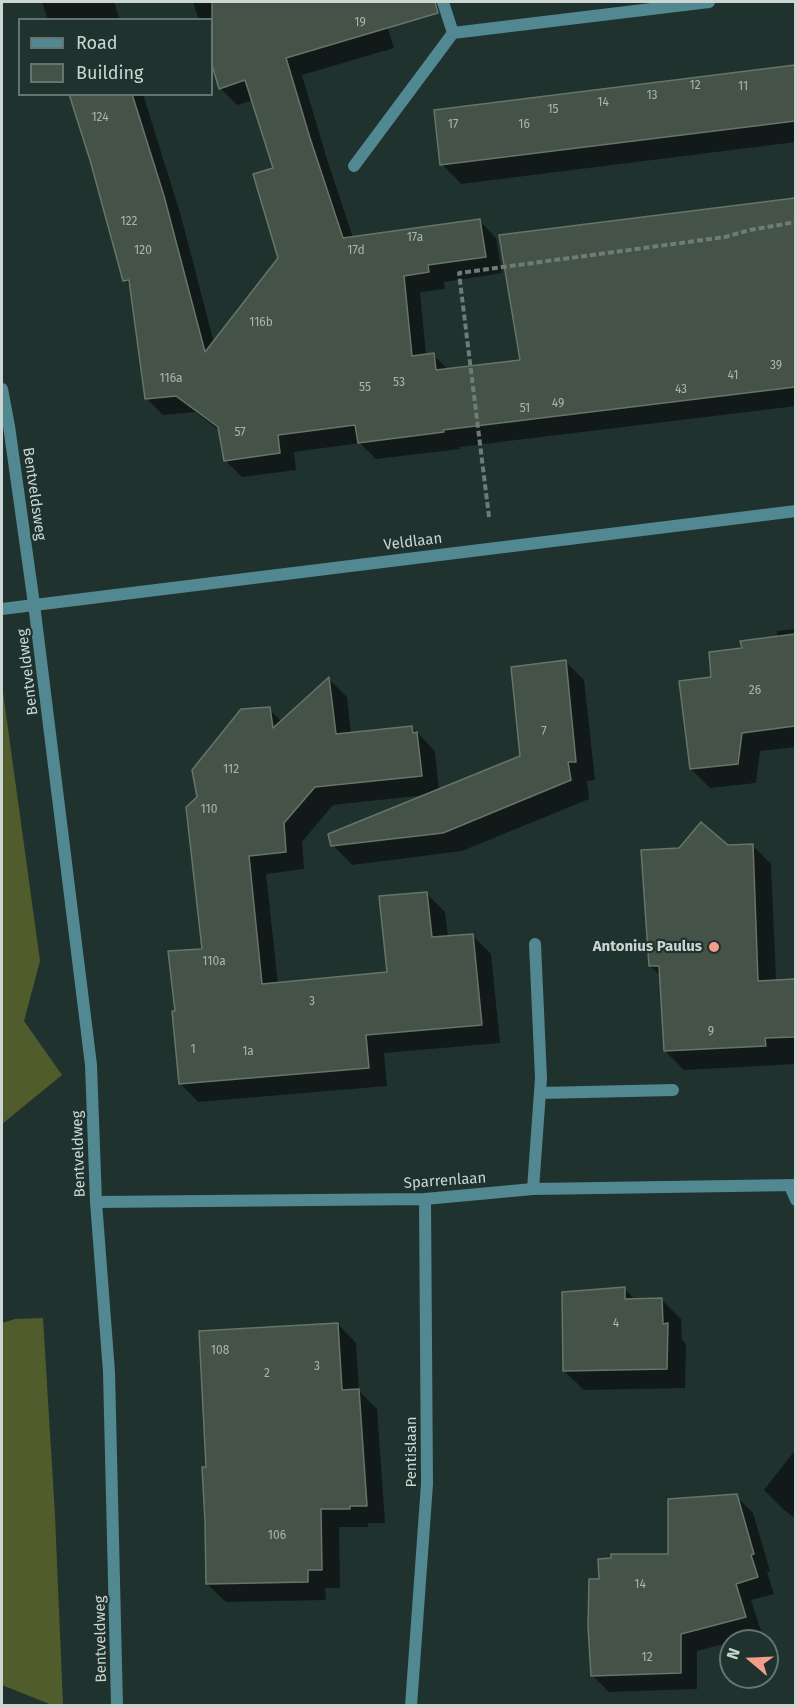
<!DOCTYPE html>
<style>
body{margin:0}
#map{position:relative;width:797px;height:1707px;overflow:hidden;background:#20322e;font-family:"Fira Sans",sans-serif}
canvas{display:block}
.frame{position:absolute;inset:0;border:3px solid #cbd6d3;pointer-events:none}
.legend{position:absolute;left:18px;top:18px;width:195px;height:78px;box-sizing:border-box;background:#20322e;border:2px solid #647470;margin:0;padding:8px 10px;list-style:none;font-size:18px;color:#cbd6d3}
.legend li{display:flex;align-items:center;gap:12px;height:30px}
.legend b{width:30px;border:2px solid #647470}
.north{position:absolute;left:719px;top:1629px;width:60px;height:60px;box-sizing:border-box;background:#20322e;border:2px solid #647470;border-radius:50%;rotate:289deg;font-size:16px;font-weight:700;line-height:24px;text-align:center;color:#cbd6d3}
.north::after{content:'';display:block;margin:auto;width:21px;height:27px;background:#f49e8a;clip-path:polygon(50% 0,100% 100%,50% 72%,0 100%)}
</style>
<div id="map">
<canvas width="797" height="1707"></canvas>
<div class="frame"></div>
<ul class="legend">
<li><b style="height:8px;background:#528891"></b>Road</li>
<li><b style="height:16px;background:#455247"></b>Building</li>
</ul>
<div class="north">N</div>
</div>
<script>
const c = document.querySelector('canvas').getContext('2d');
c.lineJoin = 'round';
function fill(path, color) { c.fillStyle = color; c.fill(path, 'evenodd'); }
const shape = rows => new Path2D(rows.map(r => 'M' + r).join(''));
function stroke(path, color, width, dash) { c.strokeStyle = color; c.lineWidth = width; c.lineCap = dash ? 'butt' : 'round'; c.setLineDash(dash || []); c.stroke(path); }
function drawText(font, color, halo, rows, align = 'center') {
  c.font = font + ' "Fira Sans",sans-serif'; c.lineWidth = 4.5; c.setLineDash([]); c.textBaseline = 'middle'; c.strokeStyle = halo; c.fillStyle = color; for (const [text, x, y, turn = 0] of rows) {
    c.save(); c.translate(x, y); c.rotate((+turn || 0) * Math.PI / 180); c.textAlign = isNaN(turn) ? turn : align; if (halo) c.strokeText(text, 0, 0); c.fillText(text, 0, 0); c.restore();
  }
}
fill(shape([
 [2,685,40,961,24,1021,62,1075,2,1124],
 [43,1318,55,1515,63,1705,52,1705,2,1685,2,1323,15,1319]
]), '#505c2c');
fill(shape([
 [42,2,114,2,120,20,48,20],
 [193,2,380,2,394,48,302,75,326,156,353,238,480,221,496,238,502,273,444,282,445,289,420,292,426,355,433,355,449,370,522,361,603,224,796,199,796,406,459,447,460,449,376,459,360,443,294,452,296,470,242,477,225,460,220,431,195,412,163,415,146,398,132,287,125,280,91,160,70,94,143,94,181,216,214,343,280,258,275,169,253,100,237,105,220,88,212,60,212,20,199,20],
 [796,66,796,142,461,184,442,164,435,111],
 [796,629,796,747,760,751,756,783,710,788,691,769,713,678,743,649,778,638,777,631],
 [565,661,584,680,595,780,587,781,589,799,462,851,352,865,333,845,425,795,333,805,302,842,304,869,266,874,278,984,389,973,427,894,445,912,448,937,472,935,491,954,500,1043,384,1053,387,1086,198,1102,180,1083,177,1013,204,950,199,798,269,709,282,722,329,679,347,697,351,734,412,727,430,746,435,752,439,790,522,757],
 [752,845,771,864,776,981,796,980,796,1064,684,1070,665,1051,662,977,650,966],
 [624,1288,636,1301,662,1300,681,1319,682,1340,686,1344,685,1388,584,1390,564,1371],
 [338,1324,356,1343,359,1391,377,1409,385,1523,368,1523,368,1527,339,1527,340,1588,325,1588,326,1600,226,1602,207,1584,208,1469],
 [796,1449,796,1519,783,1509,764,1490],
 [736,1496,753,1513,770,1571,767,1572,774,1594,751,1600,762,1634,697,1651,697,1689,609,1692,592,1675,601,1580,669,1556]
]), '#0007');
const building = shape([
 [212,2,435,2,438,13,286,58,310,138,343,238,480,219,486,257,428,265,429,272,404,276,412,356,434,353,436,370,520,360,499,235,795,198,795,387,443,430,444,432,358,443,355,425,278,435,280,453,224,461,218,427,176,396,145,399,129,280,123,281,90,160,69,94,132,94,164,196,205,352,278,258,253,174,273,168,245,80,219,89,212,65,212,2],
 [795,65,795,121,440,165,434,110,795,65],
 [795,634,795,726,742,733,738,764,690,769,679,681,711,677,709,652,742,648,740,641,795,634],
 [566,660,576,762,568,762,571,780,443,833,331,846,328,834,520,756,511,667,566,660],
 [329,677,336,734,412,726,413,733,417,732,422,776,315,787,284,823,286,852,249,856,262,984,387,972,379,896,427,892,432,937,473,934,482,1025,366,1035,369,1068,179,1084,172,1011,175,1011,168,951,202,949,186,807,197,797,192,770,241,709,270,707,273,728,329,677],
 [701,822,728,845,753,844,758,981,795,979,795,1037,765,1038,766,1046,664,1051,659,966,649,966,641,850,679,848,701,822],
 [625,1287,625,1299,662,1298,663,1324,668,1323,667,1369,563,1371,562,1292,625,1287],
 [338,1323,342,1390,359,1389,367,1506,350,1506,350,1509,321,1509,322,1570,308,1570,308,1582,206,1584,205,1521,202,1467,206,1467,199,1331,338,1323],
 [737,1494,754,1554,751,1555,758,1577,736,1584,746,1617,681,1634,681,1673,591,1676,588,1626,589,1579,599,1579,598,1559,611,1558,611,1554,668,1554,668,1499,737,1494]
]);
fill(building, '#455247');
stroke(building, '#677569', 1.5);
stroke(shape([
 [489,517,459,273,725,237,750,230,796,222]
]), '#6d7c79', 4, [6, 3]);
stroke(shape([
 [354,166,453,33],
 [540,1093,673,1090],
 [533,1189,541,1078,535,944]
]), '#528891', 12);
stroke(shape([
 [443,2,453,33,709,2],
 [2,609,796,511],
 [790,1186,796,1200],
 [96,1202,425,1199,533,1189,796,1185],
 [411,1706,427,1484,425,1199]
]), '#528891', 12);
stroke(shape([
 [2,389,9,426,34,604,91,1065,96,1202,109,1372,117,1706]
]), '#528891', 12);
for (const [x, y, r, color] of [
 [714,947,6,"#f49e8a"]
]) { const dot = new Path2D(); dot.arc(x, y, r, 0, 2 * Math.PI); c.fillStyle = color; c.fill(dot); stroke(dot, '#20322e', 2); }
drawText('12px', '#aab5b0', null, [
 ["19",360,23],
 ["12",695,86],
 ["11",743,87],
 ["13",652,96],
 ["14",603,103],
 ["15",553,110],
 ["124",100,118],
 ["17",453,125],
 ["16",524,125],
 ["122",129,222],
 ["17a",415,238],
 ["120",143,251],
 ["17d",356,251],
 ["116b",261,323],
 ["39",776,366],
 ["41",733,376],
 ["116a",171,379],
 ["53",399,383],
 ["55",365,388],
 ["43",681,390],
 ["49",558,404],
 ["51",525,409],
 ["57",240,433],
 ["26",755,691],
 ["7",544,732],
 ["112",231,770],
 ["110",209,810],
 ["110a",214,962],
 ["3",312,1002],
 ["9",711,1032],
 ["1",193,1050],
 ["1a",248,1052],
 ["4",616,1324],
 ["108",220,1351],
 ["3",317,1367],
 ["2",267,1374],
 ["106",277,1536],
 ["14",640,1585],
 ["12",647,1658]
]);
drawText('15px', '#cbd6d3', '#20322e', [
 ["Bentveldsweg",34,494,82],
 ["Veldlaan",413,542,-7],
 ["Bentveldweg",28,672,-97],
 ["Bentveldweg",79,1154,-92],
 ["Sparrenlaan",445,1181,-4],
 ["Pentislaan",412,1452,-90],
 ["Bentveldweg",101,1639,-91]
]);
drawText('bold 15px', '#cbd6d3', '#20322e', [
 ["Antonius Paulus",702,947]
], 'right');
</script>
